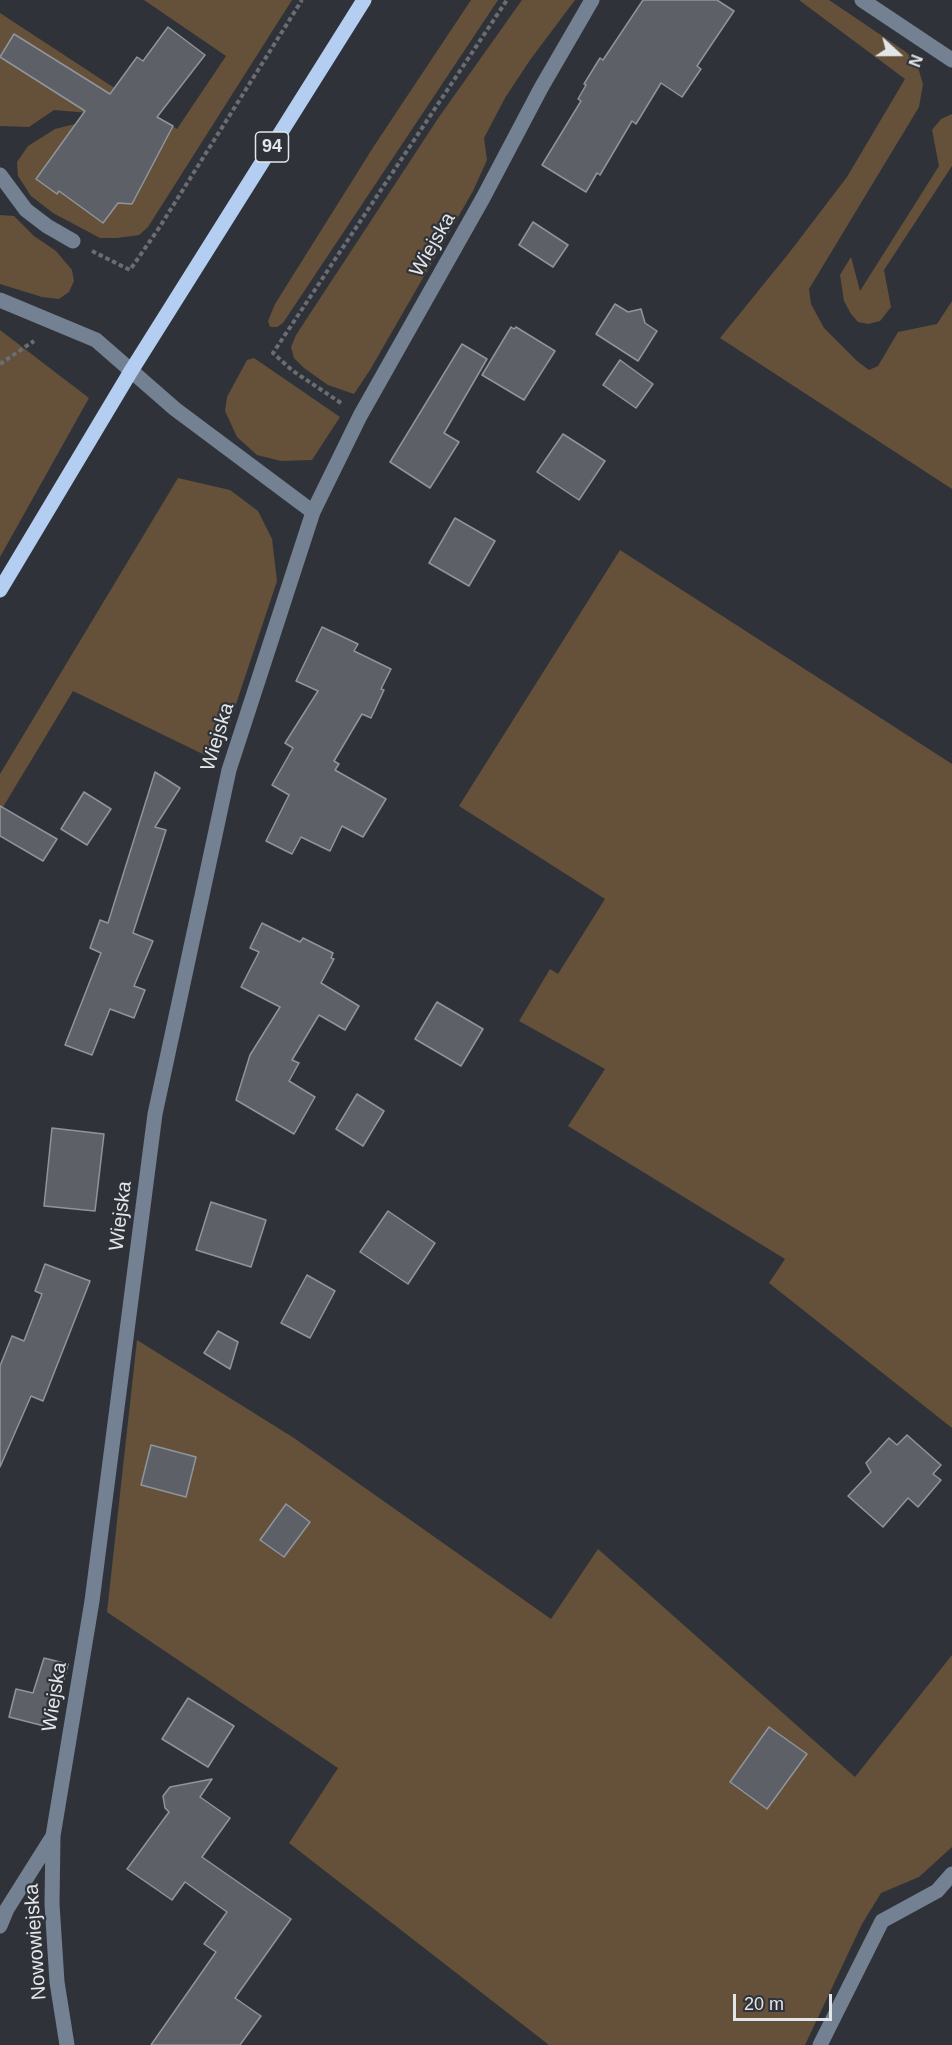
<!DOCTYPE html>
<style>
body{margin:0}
#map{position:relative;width:952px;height:2045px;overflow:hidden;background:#2f3339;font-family:Arial,sans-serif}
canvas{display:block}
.north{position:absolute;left:868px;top:24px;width:60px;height:60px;-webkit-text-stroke:4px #2f3339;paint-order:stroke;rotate:111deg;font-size:16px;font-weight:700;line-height:24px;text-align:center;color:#e3e6e9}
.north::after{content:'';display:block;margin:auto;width:21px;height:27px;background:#e3e6e9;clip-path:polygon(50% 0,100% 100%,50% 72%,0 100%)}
.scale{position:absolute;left:733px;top:1994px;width:99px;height:27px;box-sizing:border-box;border:3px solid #e3e6e9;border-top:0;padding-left:8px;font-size:18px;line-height:21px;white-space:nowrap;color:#e3e6e9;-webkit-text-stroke:4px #2f3339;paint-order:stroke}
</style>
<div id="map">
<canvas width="952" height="2045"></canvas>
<div class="north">N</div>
<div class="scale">20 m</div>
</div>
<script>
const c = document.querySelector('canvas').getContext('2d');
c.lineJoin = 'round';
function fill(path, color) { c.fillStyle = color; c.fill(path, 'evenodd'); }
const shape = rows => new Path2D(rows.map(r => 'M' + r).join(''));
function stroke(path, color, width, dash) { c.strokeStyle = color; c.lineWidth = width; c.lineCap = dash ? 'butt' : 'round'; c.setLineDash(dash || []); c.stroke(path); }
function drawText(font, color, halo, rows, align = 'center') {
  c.font = font + ' Arial,sans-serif'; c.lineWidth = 4.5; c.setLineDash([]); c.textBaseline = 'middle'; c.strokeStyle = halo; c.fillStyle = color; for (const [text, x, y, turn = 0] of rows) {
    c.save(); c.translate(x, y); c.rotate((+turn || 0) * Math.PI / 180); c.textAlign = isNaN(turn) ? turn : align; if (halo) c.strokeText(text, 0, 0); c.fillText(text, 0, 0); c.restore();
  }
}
fill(shape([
 [144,0,292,0,148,227,139,235,117,238,100,238,53,213,31,196,18,176,17,162,28,146,55,129,75,124,113,133,89,113,54,110,29,127,0,126,0,13,177,129,226,56],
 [471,0,498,0,283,323,277,327,270,327,268,321,275,304,374,146],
 [522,0,575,0,530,60,505,98,484,138,487,160,473,191,370,370,354,394,328,385,304,368,294,358,291,347,296,335,439,117],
 [799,0,829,0,906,52,917,64,923,84,919,107,809,289,811,304,824,328,857,361,869,370,878,366,898,332,937,324,952,301,952,489,720,338,789,253,847,177,905,79],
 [952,114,952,166,884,270,891,307,880,321,868,324,858,322,851,314,844,301,840,275,851,257,860,291,939,166,932,130,941,119],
 [0,215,14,216,34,236,56,251,72,270,74,281,69,292,59,299,42,297,0,284],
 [0,330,89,398,0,557],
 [254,358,340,417,312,460,281,461,257,455,237,437,225,411,227,397,247,360],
 [178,478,230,490,258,511,272,539,277,581,217,761,73,691,0,812,0,774],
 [620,550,952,764,952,1428,769,1283,785,1259,568,1126,605,1069,519,1021,550,969,558,974,605,899,459,806],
 [137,1340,294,1438,551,1619,598,1549,855,1777,952,1655,952,1847,919,1877,881,1893,862,1924,805,2045,549,2045,289,1843,338,1768,107,1612]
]), '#65503a');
const building = shape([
 [643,0,717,0,734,11,697,66,701,69,682,97,661,83,636,124,632,121,600,175,597,173,586,192,542,165,581,101,578,99,586,85,584,84,600,58,603,60,643,0],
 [168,27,205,55,157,117,173,126,132,204,118,203,103,223,59,191,57,194,36,179,85,111,0,57,14,34,110,94,137,57,143,61,168,27],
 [533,222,568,245,553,267,519,245,533,222],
 [615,304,628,312,641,309,645,323,657,331,638,361,596,334,615,304],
 [511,327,514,329,516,327,555,351,524,400,482,375,511,327],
 [462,344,487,359,444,433,459,442,430,488,390,462,462,344],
 [620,360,653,384,636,408,603,385,620,360],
 [563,434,605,461,579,500,537,472,563,434],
 [455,518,495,541,469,586,429,563,455,518],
 [322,627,358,644,354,651,391,669,381,689,384,690,371,718,362,714,334,761,339,764,335,770,386,799,363,837,342,826,330,851,301,837,292,854,266,841,289,795,272,785,293,748,285,743,318,691,296,681,322,627],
 [155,772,180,788,155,827,166,830,133,933,153,941,134,986,145,990,134,1018,110,1009,92,1055,65,1045,101,953,90,948,100,920,108,923,155,772],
 [84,792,111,809,87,845,61,829,84,792],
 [0,806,57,839,43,861,0,836,0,806],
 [262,923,300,942,303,938,333,953,331,958,334,959,321,983,359,1006,345,1030,319,1015,292,1060,299,1063,289,1081,315,1097,294,1134,236,1100,250,1055,280,1007,241,987,259,952,250,948,262,923],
 [437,1002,483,1029,461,1066,415,1039,437,1002],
 [357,1094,384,1111,363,1146,336,1129,357,1094],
 [52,1128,104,1134,95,1211,44,1206,52,1128],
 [211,1202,266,1220,251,1267,196,1250,211,1202],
 [388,1211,435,1243,408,1284,360,1252,388,1211],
 [45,1264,90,1281,43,1401,31,1396,0,1467,0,1366,12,1336,24,1341,42,1294,35,1291,45,1264],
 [307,1275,335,1291,310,1338,281,1323,307,1275],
 [218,1331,238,1342,230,1369,204,1353,218,1331],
 [907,1435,941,1465,933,1474,941,1480,918,1507,908,1498,883,1527,848,1496,871,1472,866,1463,889,1438,897,1445,907,1435],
 [151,1445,196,1457,186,1497,141,1485,151,1445],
 [286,1504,310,1522,284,1557,260,1540,286,1504],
 [44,1658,68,1664,52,1728,9,1717,16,1689,33,1693,44,1658],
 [188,1698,234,1726,208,1767,162,1739,188,1698],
 [769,1727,807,1754,767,1809,730,1782,769,1727],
 [212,1779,200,1797,230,1818,202,1857,291,1919,235,1998,261,2016,240,2045,151,2045,216,1952,204,1944,227,1912,185,1882,172,1900,127,1869,169,1812,165,1808,163,1796,170,1787,212,1779]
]);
fill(building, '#5d6167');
stroke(building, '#90959b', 1.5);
stroke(shape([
 [92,251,130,270,159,228,302,0],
 [0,364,34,341],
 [341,403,293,371,273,353,507,0]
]), '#6a6e73', 4, [4.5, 3]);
stroke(shape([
 [862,0,952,60],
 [0,175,26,210,47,226,73,241],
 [0,300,96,340,175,409,313,512],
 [53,1836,52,1904,57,1982,67,2045],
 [0,1926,7,1909,53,1836,92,1601,155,1114,229,770,313,512,360,416,483,198,541,88,592,0],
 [820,2045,882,1921,937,1891,952,1874]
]), '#748192', 15);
stroke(shape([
 [0,590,131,371,364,0]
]), '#b4cef2', 15);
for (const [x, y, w] of [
 [272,147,33]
]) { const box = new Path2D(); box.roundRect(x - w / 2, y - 15, w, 30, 4.5); c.fillStyle = '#2f3339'; c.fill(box); stroke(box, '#e3e6e9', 1.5); }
drawText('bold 18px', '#e3e6e9', null, [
 ["94",272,147]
]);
drawText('20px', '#e3e6e9', '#2f3339', [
 ["Wiejska",433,245,-60],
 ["Wiejska",218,737,-73],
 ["Wiejska",121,1216,-83],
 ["Wiejska",55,1697,-81],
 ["Nowowiejska",36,1942,-94]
]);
</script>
